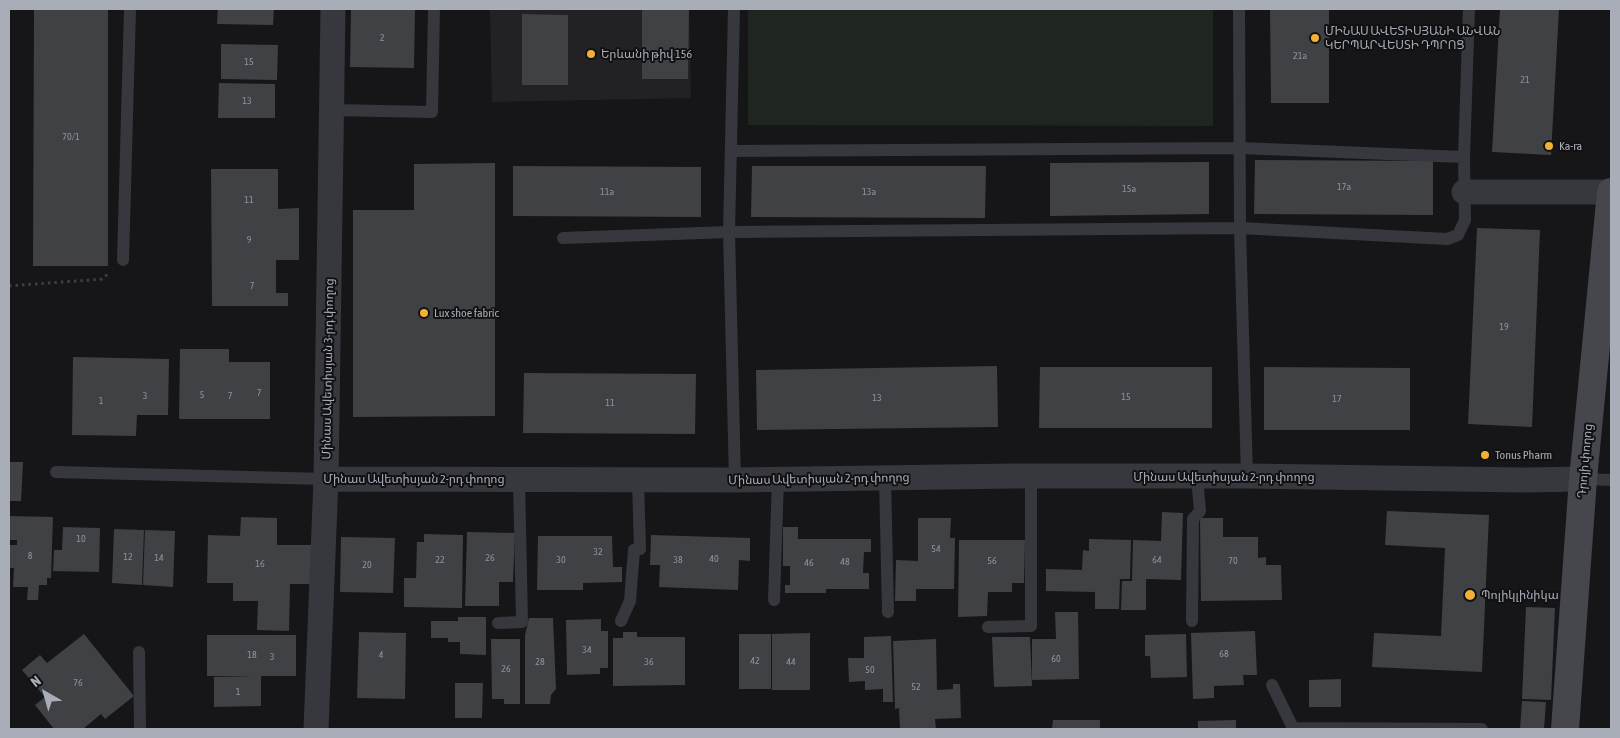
<!DOCTYPE html>
<meta charset="utf-8">
<style>
body{margin:0}
#map{position:relative;width:1620px;height:738px;overflow:hidden;background:#161618;font-family:"Asap Condensed",sans-serif}
canvas{display:block}
.frame{position:absolute;inset:0;border:10px solid #a8adb8;pointer-events:none}
.north{position:absolute;left:20px;top:668px;width:50px;height:50px;-webkit-text-stroke:4px #111113;paint-order:stroke;rotate:322deg;font-size:14px;font-weight:700;line-height:20px;text-align:center;color:#a8adb8}
.north::after{content:'';display:block;margin:auto;width:18px;height:22px;background:#a8adb8;clip-path:polygon(50% 0,100% 100%,50% 72%,0 100%)}
</style>
<div id="map">
<canvas width="1620" height="738"></canvas>
<div class="frame"></div>
<div class="north">N</div>
</div>
<script>
const c = document.querySelector('canvas').getContext('2d');
c.lineJoin = 'round';
function fill(path, color) { c.fillStyle = color; c.fill(path, 'evenodd'); }
const shape = rows => new Path2D(rows.map(r => 'M' + r).join(''));
function stroke(path, color, width, dash) { c.strokeStyle = color; c.lineWidth = width; c.lineCap = dash ? 'butt' : 'round'; c.setLineDash(dash || []); c.stroke(path); }
function drawText(font, color, halo, rows, align = 'center') {
  c.font = font + ' "Asap Condensed","Noto Sans Armenian",sans-serif'; c.lineWidth = 4; c.setLineDash([]); c.textBaseline = 'middle'; c.strokeStyle = halo; c.fillStyle = color; for (const [text, x, y, turn = 0] of rows) {
    c.save(); c.translate(x, y); c.rotate((+turn || 0) * Math.PI / 180); c.textAlign = isNaN(turn) ? turn : align; if (halo) c.strokeText(text, 0, 0); c.fillText(text, 0, 0); c.restore();
  }
}
fill(shape([
 [490,9,689,9,691,98,492,102]
]), '#222225');
fill(shape([
 [748,9,1213,9,1213,126,748,125]
]), '#1e261f');
fill(shape([
 [34,9,108,9,108,266,33,266],
 [218,9,274,9,273,25,217,24],
 [351,9,415,9,414,68,350,67],
 [642,9,689,9,688,79,642,79],
 [1270,9,1329,9,1329,103,1271,103],
 [1500,9,1559,9,1551,155,1492,152],
 [522,14,568,15,568,85,522,85],
 [221,44,278,45,277,80,221,79],
 [219,83,275,84,275,118,218,118],
 [1255,160,1433,161,1433,215,1254,214],
 [1209,162,1209,214,1050,216,1050,163],
 [495,163,495,416,353,417,353,210,414,210,414,164],
 [513,166,701,167,701,217,513,216],
 [752,166,986,166,985,218,751,217],
 [211,169,278,169,278,209,299,208,299,260,276,260,276,293,288,293,288,306,212,306],
 [1477,228,1540,230,1532,427,1468,424],
 [180,349,229,349,229,362,270,362,270,419,179,419],
 [73,357,169,359,168,415,137,415,136,436,72,435],
 [997,366,998,427,757,430,756,370],
 [1040,367,1212,367,1212,428,1039,428],
 [1264,367,1410,368,1410,430,1264,430],
 [524,373,696,374,695,434,523,433],
 [9,462,23,462,21,501,9,501],
 [1387,511,1489,515,1482,672,1372,667,1374,633,1441,636,1445,548,1385,545],
 [1162,512,1183,513,1181,580,1146,579,1146,610,1121,610,1122,581,1132,581,1133,540,1161,541],
 [9,516,53,517,51,578,47,578,47,585,39,585,38,600,27,600,28,587,13,587,14,568,9,568,9,545,17,545,17,540,9,540],
 [241,517,277,518,277,545,314,545,313,584,290,584,289,631,257,630,258,601,233,601,233,583,207,583,208,535,240,536],
 [918,518,951,518,950,538,955,538,954,589,916,589,916,601,895,601,896,560,918,561],
 [1200,518,1223,518,1223,537,1258,537,1258,558,1266,557,1266,565,1281,565,1282,600,1201,601],
 [63,527,100,528,99,572,53,571,54,550,62,550],
 [783,527,798,527,798,539,871,539,871,552,864,552,863,573,869,573,869,589,826,589,826,593,785,593,785,585,790,585,790,566,783,566],
 [114,529,144,530,142,585,112,583],
 [145,530,175,531,173,587,143,585],
 [467,532,515,533,513,582,499,582,499,606,465,606],
 [424,534,463,535,462,608,404,607,404,578,416,578,417,542,424,542],
 [651,535,750,538,750,561,739,560,738,590,659,587,660,565,650,565],
 [538,536,612,536,613,567,622,567,622,582,583,583,583,590,537,590],
 [341,537,395,538,393,593,340,592],
 [1089,539,1131,540,1130,579,1120,579,1119,609,1095,609,1095,592,1046,591,1046,569,1082,570,1083,550,1089,551],
 [959,540,1025,540,1024,583,1012,583,1012,592,988,592,987,616,958,617],
 [1526,607,1555,608,1551,700,1522,699],
 [1055,612,1078,612,1079,679,1032,680,1032,639,1056,639],
 [458,617,486,617,486,655,460,654,460,642,448,642,448,638,431,638,431,621,458,621],
 [529,618,553,618,556,689,551,695,550,704,525,704,525,635],
 [601,619,601,631,608,631,608,668,600,668,600,674,567,675,566,620],
 [1255,631,1257,675,1243,675,1244,685,1214,686,1214,698,1193,699,1191,633],
 [359,632,406,633,405,699,357,698],
 [623,632,637,632,637,637,685,637,685,685,613,686,613,638,623,638],
 [810,633,810,690,772,690,772,634],
 [84,634,134,696,105,719,101,714,83,729,54,729,35,705,45,697,22,670,40,655,47,663],
 [739,634,771,634,771,689,739,689],
 [1186,634,1187,677,1151,678,1150,656,1145,656,1145,635],
 [207,635,296,635,296,676,261,676,261,706,214,707,214,677,254,676,207,676],
 [891,636,893,702,883,702,883,689,865,690,865,681,849,682,848,658,864,658,864,637],
 [992,637,1030,637,1032,686,994,687],
 [491,639,520,639,520,704,504,704,504,699,492,699],
 [936,639,937,690,953,689,953,684,960,684,961,718,935,719,936,729,900,729,899,708,895,709,893,641],
 [1341,679,1341,707,1309,707,1309,680],
 [455,683,483,683,482,718,455,718],
 [1522,701,1546,702,1544,729,1520,729],
 [1053,720,1100,720,1100,729,1052,729],
 [1236,720,1236,729,1198,729,1198,721]
]), '#404145');
stroke(shape([
 [9,286,102,279,110,272]
]), '#3d3f44', 3, [2.5, 4]);
stroke(shape([
 [734,9,729,232,735,480],
 [1239,9,1240,228,1247,476],
 [332,110,432,112,434,9],
 [731,151,1240,148,1464,157],
 [563,238,729,232,1240,228,1447,239,1458,235,1465,220,1464,157,1469,9],
 [123,260,130,9],
 [56,472,326,479],
 [885,478,888,612],
 [1583,479,1611,480],
 [774,600,778,479],
 [621,621,630,601,634,550,640,549,638,480],
 [1192,621,1193,519,1200,511,1197,477],
 [498,623,522,622,519,479],
 [988,627,1031,626,1031,476],
 [139,652,140,729],
 [1272,685,1293,728,1482,729]
]), '#37383d', 12);
stroke(shape([
 [1464,192,1611,192],
 [326,479,735,480,1015,476,1247,476,1525,480,1583,479],
 [316,729,326,479,333,9]
]), '#37383d', 25);
stroke(shape([
 [1565,729,1583,479,1611,192]
]), '#45474d', 28);
for (const [x, y, r, color] of [
 [1315,38,5,"#f2b134"],
 [591,54,5,"#f2b134"],
 [1549,146,5,"#f2b134"],
 [424,313,5,"#f2b134"],
 [1485,455,5,"#f2b134"],
 [1470,595,6,"#f2b134"]
]) { const dot = new Path2D(); dot.arc(x, y, r, 0, 2 * Math.PI); c.fillStyle = color; c.fill(dot); stroke(dot, '#111113', 2); }
drawText('10px', '#8e929b', null, [
 ["2",382,38],
 ["21a",1300,56],
 ["15",249,62],
 ["21",1525,80],
 ["13",247,101],
 ["70/1",71,137],
 ["17a",1344,187],
 ["15a",1129,189],
 ["11a",607,192],
 ["13a",869,192],
 ["11",249,200],
 ["9",249,240],
 ["7",252,286],
 ["19",1504,327],
 ["7",259,393],
 ["5",202,395],
 ["3",145,396],
 ["7",230,396],
 ["15",1126,397],
 ["13",877,398],
 ["17",1337,399],
 ["1",101,401],
 ["11",610,403],
 ["10",81,539],
 ["54",936,549],
 ["32",598,552],
 ["8",30,556],
 ["12",128,557],
 ["14",159,558],
 ["26",490,558],
 ["40",714,559],
 ["22",440,560],
 ["30",561,560],
 ["38",678,560],
 ["64",1157,560],
 ["56",992,561],
 ["70",1233,561],
 ["48",845,562],
 ["46",809,563],
 ["16",260,564],
 ["20",367,565],
 ["34",587,650],
 ["68",1224,654],
 ["18",252,655],
 ["4",381,655],
 ["3",272,657],
 ["60",1056,659],
 ["42",755,661],
 ["28",540,662],
 ["36",649,662],
 ["44",791,662],
 ["26",506,669],
 ["50",870,670],
 ["76",78,683],
 ["52",916,687],
 ["1",238,692]
]);
drawText('12px', '#a8adb8', '#111113', [
 ["ՄԻՆԱՍ ԱՎԵՏԻՍՅԱՆԻ ԱՆՎԱՆ",1325,31],
 ["ԿԵՐՊԱՐՎԵՍՏԻ ԴՊՐՈՑ",1325,45],
 ["Երևանի թիվ 156",601,54],
 ["Ka-ra",1559,146],
 ["Lux shoe fabric",434,313],
 ["Tonus Pharm",1495,455],
 ["Պոլիկլինիկա",1481,595]
], 'left');
drawText('12px', '#a8adb8', '#111113', [
 ["Մինաս Ավետիսյան 3-րդ փողոց",328,369,-89],
 ["Դրոյի փողոց",1585,461,-85],
 ["Մինաս Ավետիսյան 2-րդ փողոց",1224,477],
 ["Մինաս Ավետիսյան 2-րդ փողոց",414,479],
 ["Մինաս Ավետիսյան 2-րդ փողոց",819,479,-1]
]);
</script>
